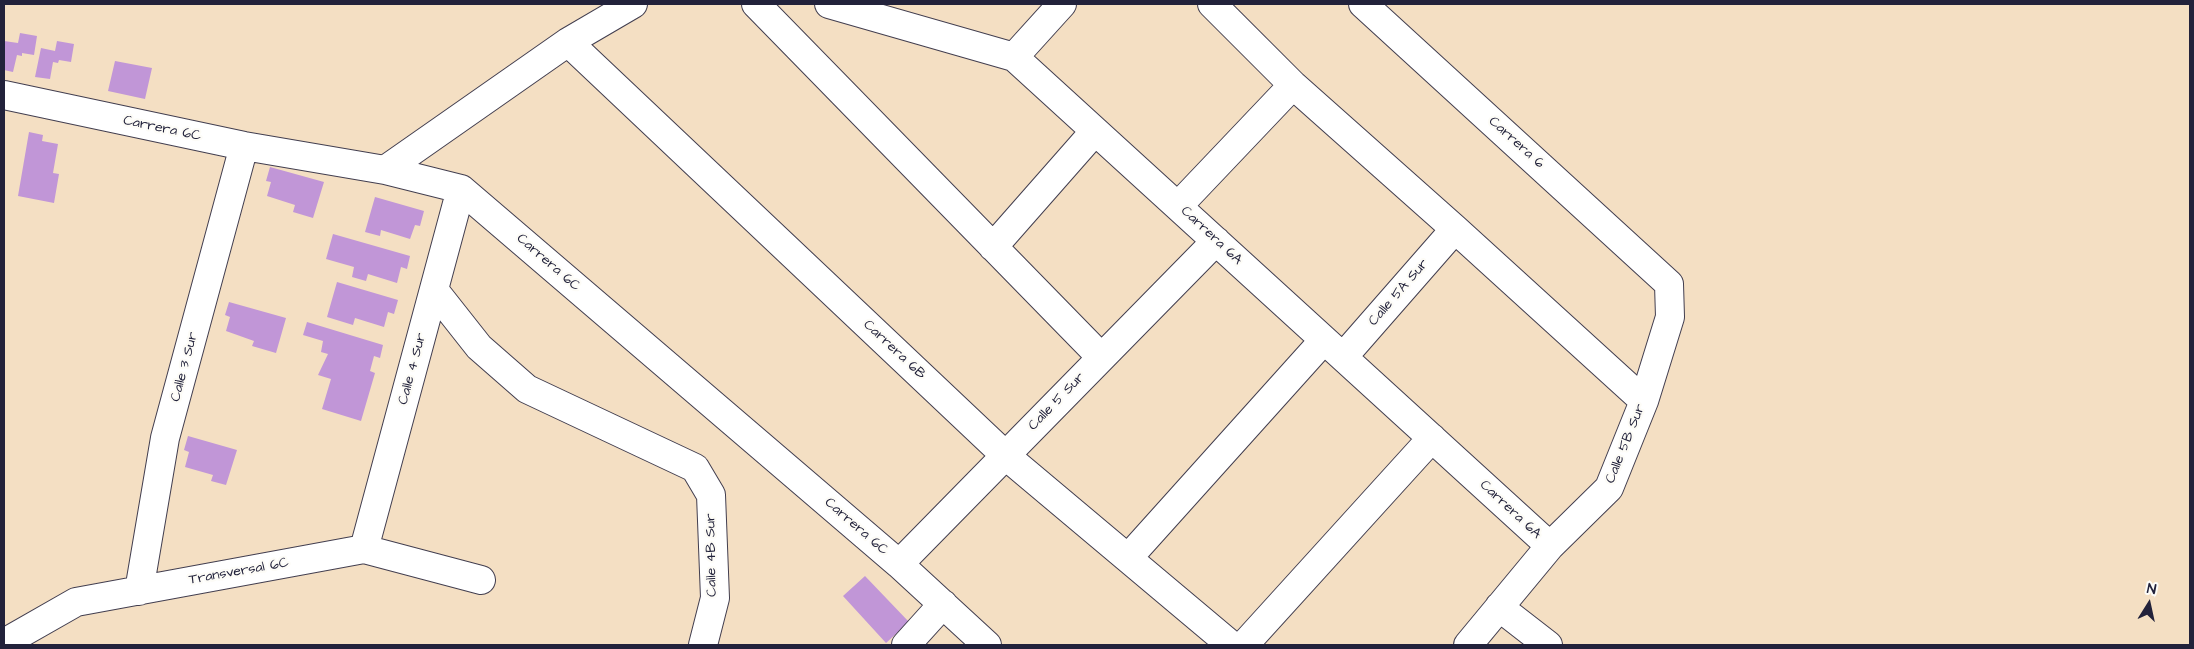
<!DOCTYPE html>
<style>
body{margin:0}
#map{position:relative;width:2194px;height:649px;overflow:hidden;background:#f4dfc3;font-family:"Architects Daughter",sans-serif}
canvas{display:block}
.frame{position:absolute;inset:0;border:5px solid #22223b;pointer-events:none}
.north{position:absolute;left:2124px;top:579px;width:50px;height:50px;-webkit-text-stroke:4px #fdfcf7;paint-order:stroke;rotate:10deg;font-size:14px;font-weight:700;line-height:20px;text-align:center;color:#22223b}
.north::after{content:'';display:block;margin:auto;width:18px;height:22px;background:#22223b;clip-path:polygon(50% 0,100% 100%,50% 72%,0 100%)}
</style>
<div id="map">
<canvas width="2194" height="649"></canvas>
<div class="frame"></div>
<div class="north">N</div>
</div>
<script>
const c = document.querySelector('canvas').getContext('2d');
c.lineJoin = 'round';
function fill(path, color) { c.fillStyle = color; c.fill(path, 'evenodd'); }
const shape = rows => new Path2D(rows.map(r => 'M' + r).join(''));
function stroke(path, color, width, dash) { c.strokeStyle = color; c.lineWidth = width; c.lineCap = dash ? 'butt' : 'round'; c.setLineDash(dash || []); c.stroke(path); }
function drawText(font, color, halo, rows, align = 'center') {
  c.font = font + ' "Architects Daughter",sans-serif'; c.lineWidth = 4.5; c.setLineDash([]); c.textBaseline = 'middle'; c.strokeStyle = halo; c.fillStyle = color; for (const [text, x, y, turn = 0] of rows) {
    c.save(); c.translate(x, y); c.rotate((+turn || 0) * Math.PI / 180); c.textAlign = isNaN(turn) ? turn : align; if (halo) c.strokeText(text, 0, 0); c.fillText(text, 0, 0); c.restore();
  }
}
fill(shape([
 [20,33,37,36,34,55,22,53,22,56,17,55,13,72,4,70,4,41,18,43],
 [57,41,74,44,71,62,59,60,58,63,53,62,50,79,35,77,41,48,55,51],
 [115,61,152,68,145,99,108,91],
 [29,132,43,135,42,141,58,144,53,173,59,174,54,203,18,196],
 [270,167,324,182,313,218,293,212,295,205,267,196,271,182,266,181],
 [375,197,424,211,420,226,415,225,410,239,381,230,380,236,365,232],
 [333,234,410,256,407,269,401,267,397,283,368,274,366,281,352,277,354,267,326,259],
 [337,282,398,300,394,314,388,312,384,327,355,318,353,325,327,317],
 [229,302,286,318,276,353,252,346,254,341,226,331,230,317,225,315],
 [307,322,383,345,380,358,374,356,370,371,375,373,361,421,322,409,331,379,318,375,328,354,321,352,323,341,303,335],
 [188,436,237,450,226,485,211,481,213,475,185,467,189,452,184,450],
 [865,576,909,622,886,643,843,596]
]), '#c196d7');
const minor = shape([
 [756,4,1100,356],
 [829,4,1014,57,1550,546],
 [1212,4,1293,85,1455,229,1644,401],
 [1363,4,1669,284,1670,317,1644,401,1609,488,1550,546,1468,645],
 [568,42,1006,456,1231,645],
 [1014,57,1062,4],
 [4,95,244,146,385,170,461,189,899,564,987,645],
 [385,170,568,42,633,4],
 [1178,206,1293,85],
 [993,247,1095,131],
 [434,290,479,347,527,389,695,468,711,495,715,598,703,645],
 [1343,357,1455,229],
 [364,549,461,189],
 [1128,558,1324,340],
 [899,564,1216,241],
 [139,591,165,438,244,146],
 [1499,607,1548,645],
 [4,643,76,602,364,549,481,580],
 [906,645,943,604],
 [1244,645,1432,438]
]);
stroke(minor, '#423e4f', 30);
stroke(minor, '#fff', 28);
drawText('14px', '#22223b', '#fdfcf7', [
 ["Carrera 6C",162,129,12],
 ["Carrera 6",1516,143,42],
 ["Carrera 6A",1211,236,43],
 ["Carrera 6C",548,263,41],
 ["Calle 5A Sur",1399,293,-49],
 ["Carrera 6B",894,350,43],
 ["Calle 3 Sur",185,367,-75],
 ["Calle 4 Sur",413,369,-75],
 ["Calle 5 Sur",1057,402,-46],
 ["Calle 5B Sur",1626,444,-68],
 ["Carrera 6A",1510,510,43],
 ["Carrera 6C",856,527,41],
 ["Calle 4B Sur",712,555,-91],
 ["Transversal 6C",239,572,-10]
]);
</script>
